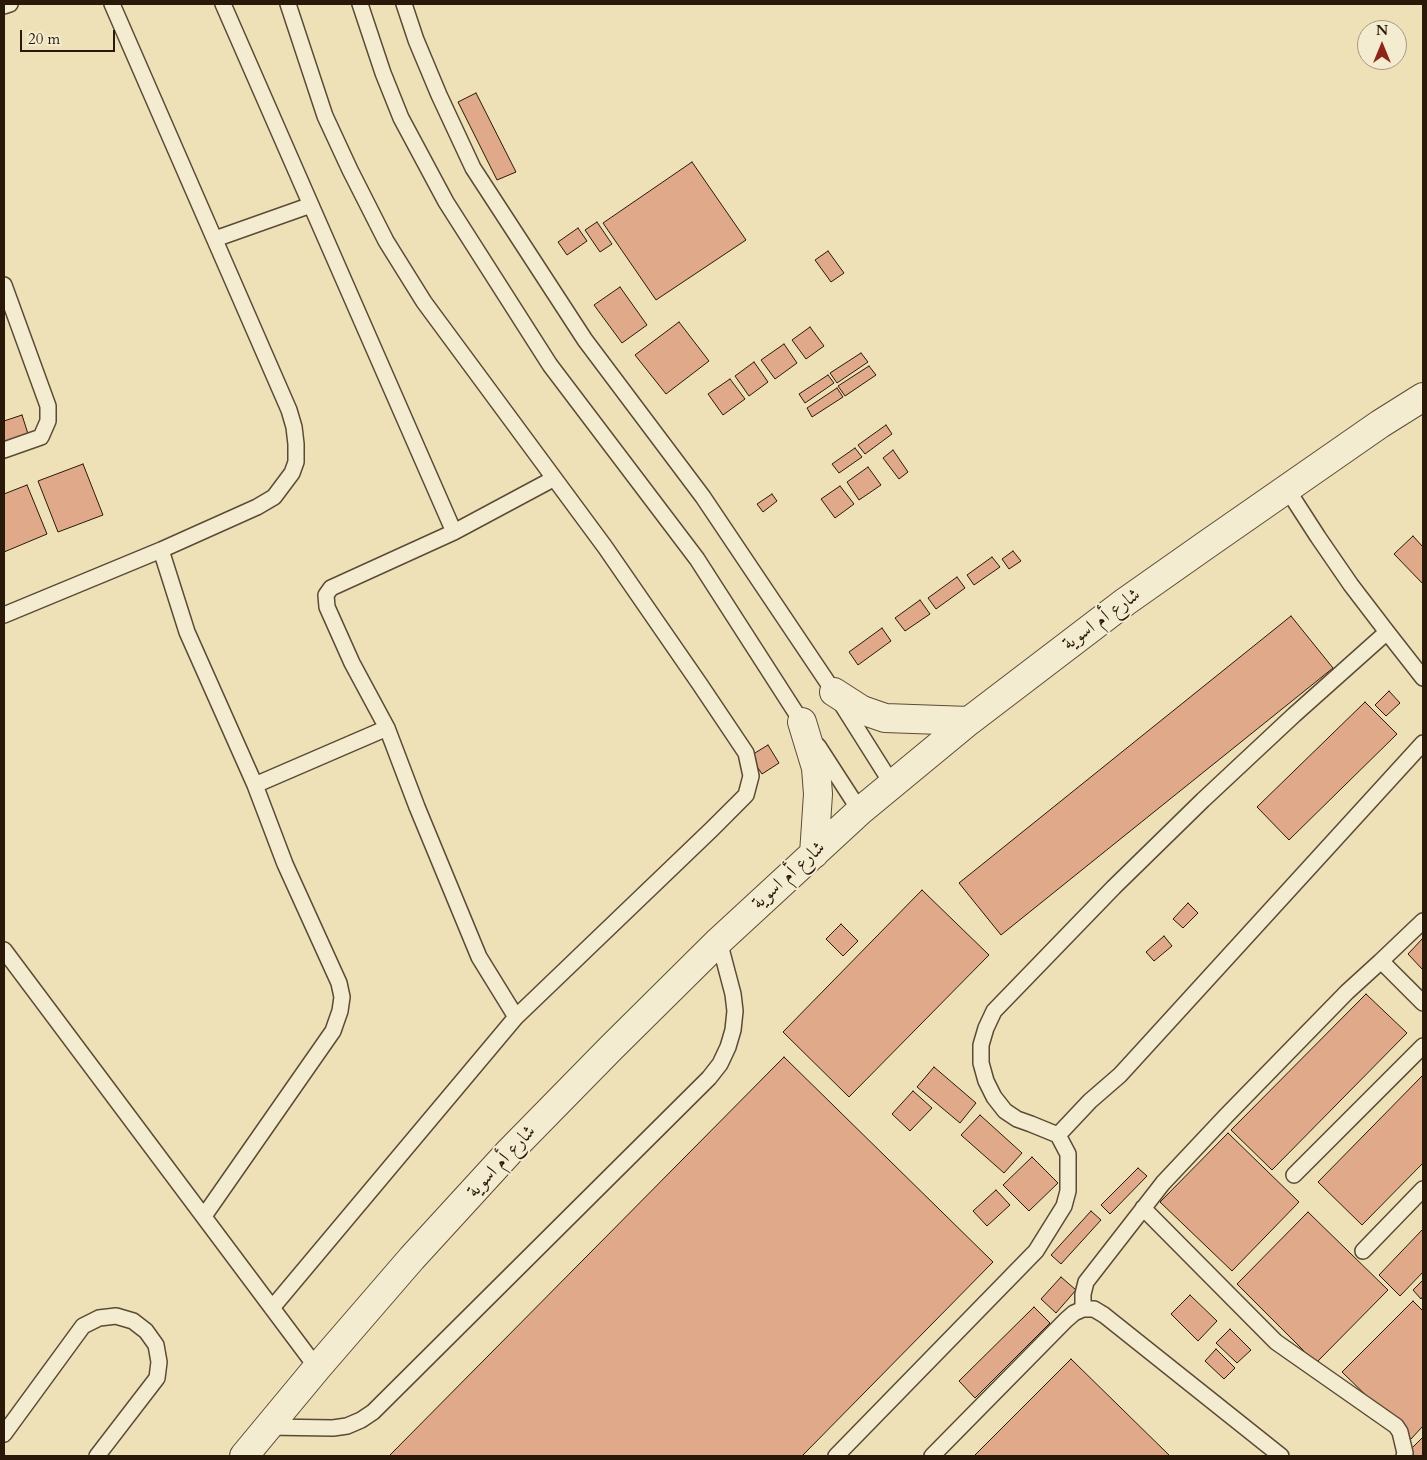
<!DOCTYPE html>
<meta charset="utf-8">
<style>
body{margin:0}
#map{position:relative;width:1427px;height:1460px;overflow:hidden;background:#eee1b8;font-family:Cardo,serif}
canvas{display:block}
.frame{position:absolute;inset:0;border:5px solid #2a1909;pointer-events:none}
.north{position:absolute;left:1357px;top:20px;width:50px;height:50px;box-sizing:border-box;background:#f4ecd1;border:1px solid #a39881;border-radius:50%;rotate:0deg;font-size:14px;font-weight:700;line-height:20px;text-align:center;color:#2a1909}
.north::after{content:'';display:block;margin:auto;width:18px;height:22px;background:#8f2418;clip-path:polygon(50% 0,100% 100%,50% 72%,0 100%)}
.scale{position:absolute;left:20px;top:30px;width:95px;height:22px;box-sizing:border-box;border:2px solid #2a1909;border-top:0;padding-left:6px;font-size:15px;line-height:18px;white-space:nowrap;color:#2a1909;-webkit-text-stroke:4px #f4ecd1;paint-order:stroke}
</style>
<div id="map">
<canvas width="1427" height="1460"></canvas>
<div class="frame"></div>
<div class="north">N</div>
<div class="scale">20 m</div>
</div>
<script>
const c = document.querySelector('canvas').getContext('2d');
c.lineJoin = 'round';
function fill(path, color) { c.fillStyle = color; c.fill(path, 'evenodd'); }
const shape = rows => new Path2D(rows.map(r => 'M' + r).join(''));
function stroke(path, color, width, dash) { c.strokeStyle = color; c.lineWidth = width; c.lineCap = dash ? 'butt' : 'round'; c.setLineDash(dash || []); c.stroke(path); }
function drawText(font, color, halo, rows, align = 'center') {
  c.font = font + ' Cardo,Amiri,serif'; c.lineWidth = 4; c.setLineDash([]); c.textBaseline = 'middle'; c.strokeStyle = halo; c.fillStyle = color; for (const [text, x, y, turn = 0] of rows) {
    c.save(); c.translate(x, y); c.rotate((+turn || 0) * Math.PI / 180); c.textAlign = isNaN(turn) ? turn : align; if (halo) c.strokeText(text, 0, 0); c.fillText(text, 0, 0); c.restore();
  }
}
const building = shape([
 [476,93,516,172,497,180,458,102,476,93],
 [692,162,746,240,656,300,603,223,692,162],
 [597,222,612,244,600,252,585,230,597,222],
 [578,228,587,241,567,255,558,242,578,228],
 [828,251,844,273,831,282,815,260,828,251],
 [620,287,647,325,622,343,594,305,620,287],
 [679,322,709,361,666,394,635,355,679,322],
 [810,327,824,346,806,359,792,340,810,327],
 [784,344,797,363,775,379,761,360,784,344],
 [861,353,868,362,837,383,830,373,861,353],
 [754,362,768,382,749,396,735,376,754,362],
 [869,366,876,375,845,396,838,386,869,366],
 [828,375,834,383,805,403,799,394,828,375],
 [730,379,745,399,723,415,708,394,730,379],
 [837,388,843,397,812,417,807,408,837,388],
 [22,415,29,437,4,444,4,421,22,415],
 [886,425,892,434,865,454,858,445,886,425],
 [855,448,862,457,839,473,832,464,855,448],
 [893,450,908,472,899,479,883,458,893,450],
 [83,464,103,515,58,532,38,481,83,464],
 [868,467,881,485,859,500,847,482,868,467],
 [27,485,47,534,4,552,4,494,27,485],
 [840,486,854,504,835,518,821,499,840,486],
 [772,494,777,501,763,512,757,504,772,494],
 [1413,536,1423,547,1423,584,1394,554,1413,536],
 [1013,551,1021,561,1009,569,1002,559,1013,551],
 [992,557,1000,567,974,585,967,575,992,557],
 [957,577,965,588,936,609,928,598,957,577],
 [920,600,930,614,905,631,895,618,920,600],
 [1291,616,1333,668,1001,935,959,883,1291,616],
 [882,628,891,641,858,665,849,652,882,628],
 [1389,691,1400,703,1386,716,1375,705,1389,691],
 [1365,702,1397,734,1289,840,1257,807,1365,702],
 [768,745,779,763,762,774,750,756,768,745],
 [922,890,989,955,849,1097,783,1032,922,890],
 [1188,903,1198,913,1183,928,1173,919,1188,903],
 [841,924,858,941,843,956,826,939,841,924],
 [1164,936,1172,946,1154,961,1146,952,1164,936],
 [1423,938,1423,970,1408,954,1423,938],
 [1366,994,1407,1033,1272,1170,1231,1130,1366,994],
 [784,1057,993,1262,802,1456,389,1456,784,1057],
 [934,1067,976,1103,960,1123,917,1087,934,1067],
 [1423,1075,1423,1163,1362,1225,1318,1182,1423,1075],
 [913,1091,932,1108,910,1131,892,1114,913,1091],
 [980,1115,1022,1153,1004,1173,961,1135,980,1115],
 [1228,1133,1299,1202,1232,1271,1160,1202,1228,1133],
 [1032,1157,1058,1183,1029,1211,1003,1185,1032,1157],
 [1138,1168,1147,1176,1110,1214,1101,1205,1138,1168],
 [996,1190,1010,1205,987,1226,973,1211,996,1190],
 [1091,1211,1101,1220,1061,1264,1051,1255,1091,1211],
 [1308,1212,1388,1290,1316,1363,1237,1284,1308,1212],
 [1423,1229,1423,1272,1400,1296,1379,1275,1423,1229],
 [1061,1277,1076,1290,1056,1313,1041,1299,1061,1277],
 [1423,1280,1423,1296,1421,1299,1413,1290,1423,1280],
 [1190,1295,1217,1321,1198,1341,1171,1314,1190,1295],
 [1413,1301,1423,1311,1423,1426,1411,1439,1342,1372,1413,1301],
 [1034,1307,1050,1323,975,1398,959,1381,1034,1307],
 [1230,1329,1251,1350,1237,1363,1216,1343,1230,1329],
 [1216,1349,1235,1368,1224,1379,1205,1361,1216,1349],
 [1071,1359,1170,1456,974,1456,1071,1359],
 [1423,1437,1423,1456,1412,1456,1408,1452,1423,1437]
]);
fill(building, '#dfa98a');
stroke(building, '#2a1909', 1);
const service = shape([
 [223,4,454,532],
 [360,4,383,73,401,118,446,202,550,365,697,559,805,727],
 [404,4,416,40,439,95,473,168,585,340,703,497,834,692,892,784],
 [4,6,10,4],
 [215,239,311,205],
 [4,285,48,406,48,421,41,437,4,450],
 [1287,489,1318,537,1351,585,1387,632,1423,678],
 [161,550,187,632,255,785,285,864,339,983,342,997,340,1011,333,1031,204,1216],
 [4,615,161,550,257,507,274,497,292,473,296,462,296,444,294,427,289,410,112,4],
 [1387,632,1294,715,1203,800,1114,887,994,1011,986,1028,981,1045,981,1063,986,1081,994,1097,1005,1111,1017,1119,1031,1124,1058,1135,1090,1101,1120,1075,1423,743],
 [818,746,860,811],
 [255,785,387,728],
 [4,950,317,1368],
 [1381,961,1423,921],
 [516,1017,479,957,417,807,387,728,352,663,327,607,326,595,331,588,454,532,553,479],
 [1294,1175,1423,1046],
 [1143,1208,1276,1342,1396,1426,1400,1432,1405,1453,1404,1456],
 [1363,1251,1423,1189],
 [272,1308,516,1017,712,829,746,795,751,776,746,753,699,683,605,547,424,302,386,241,350,170,325,116,288,4],
 [1083,1309,1083,1294,1086,1282,1163,1183,1226,1116,1347,992,1381,961,1423,1003],
 [267,1427,333,1428,347,1426,361,1420,373,1412,709,1078,720,1064,728,1047,733,1030,735,1011,733,994,719,941],
 [4,1434,83,1326,99,1318,116,1316,133,1321,146,1331,156,1345,159,1362,157,1378,97,1456],
 [836,1456,1036,1251,1064,1206,1068,1191,1068,1154,1058,1135],
 [932,1456,1066,1320,1074,1313,1083,1309,1094,1309,1104,1315,1281,1456]
]);
const tertiary = shape([
 [834,692,862,710,885,718,969,721],
 [802,722,816,768,818,794,814,854],
 [244,1456,317,1368,412,1258,510,1151,611,1048,719,941,860,811,969,721,1125,602,1206,545,1380,424,1423,397]
]);
stroke(service, '#5b4b35', 18);
stroke(tertiary, '#5b4b35', 30);
stroke(service, '#f4ecd1', 15);
stroke(tertiary, '#f4ecd1', 28);
drawText('19px', '#2a1909', '#f4ecd1', [
 ["شارع أم اسوية",1102,620,-36],
 ["شارع أم اسوية",789,876,-42],
 ["شارع أم اسوية",502,1162,-47]
]);
</script>
